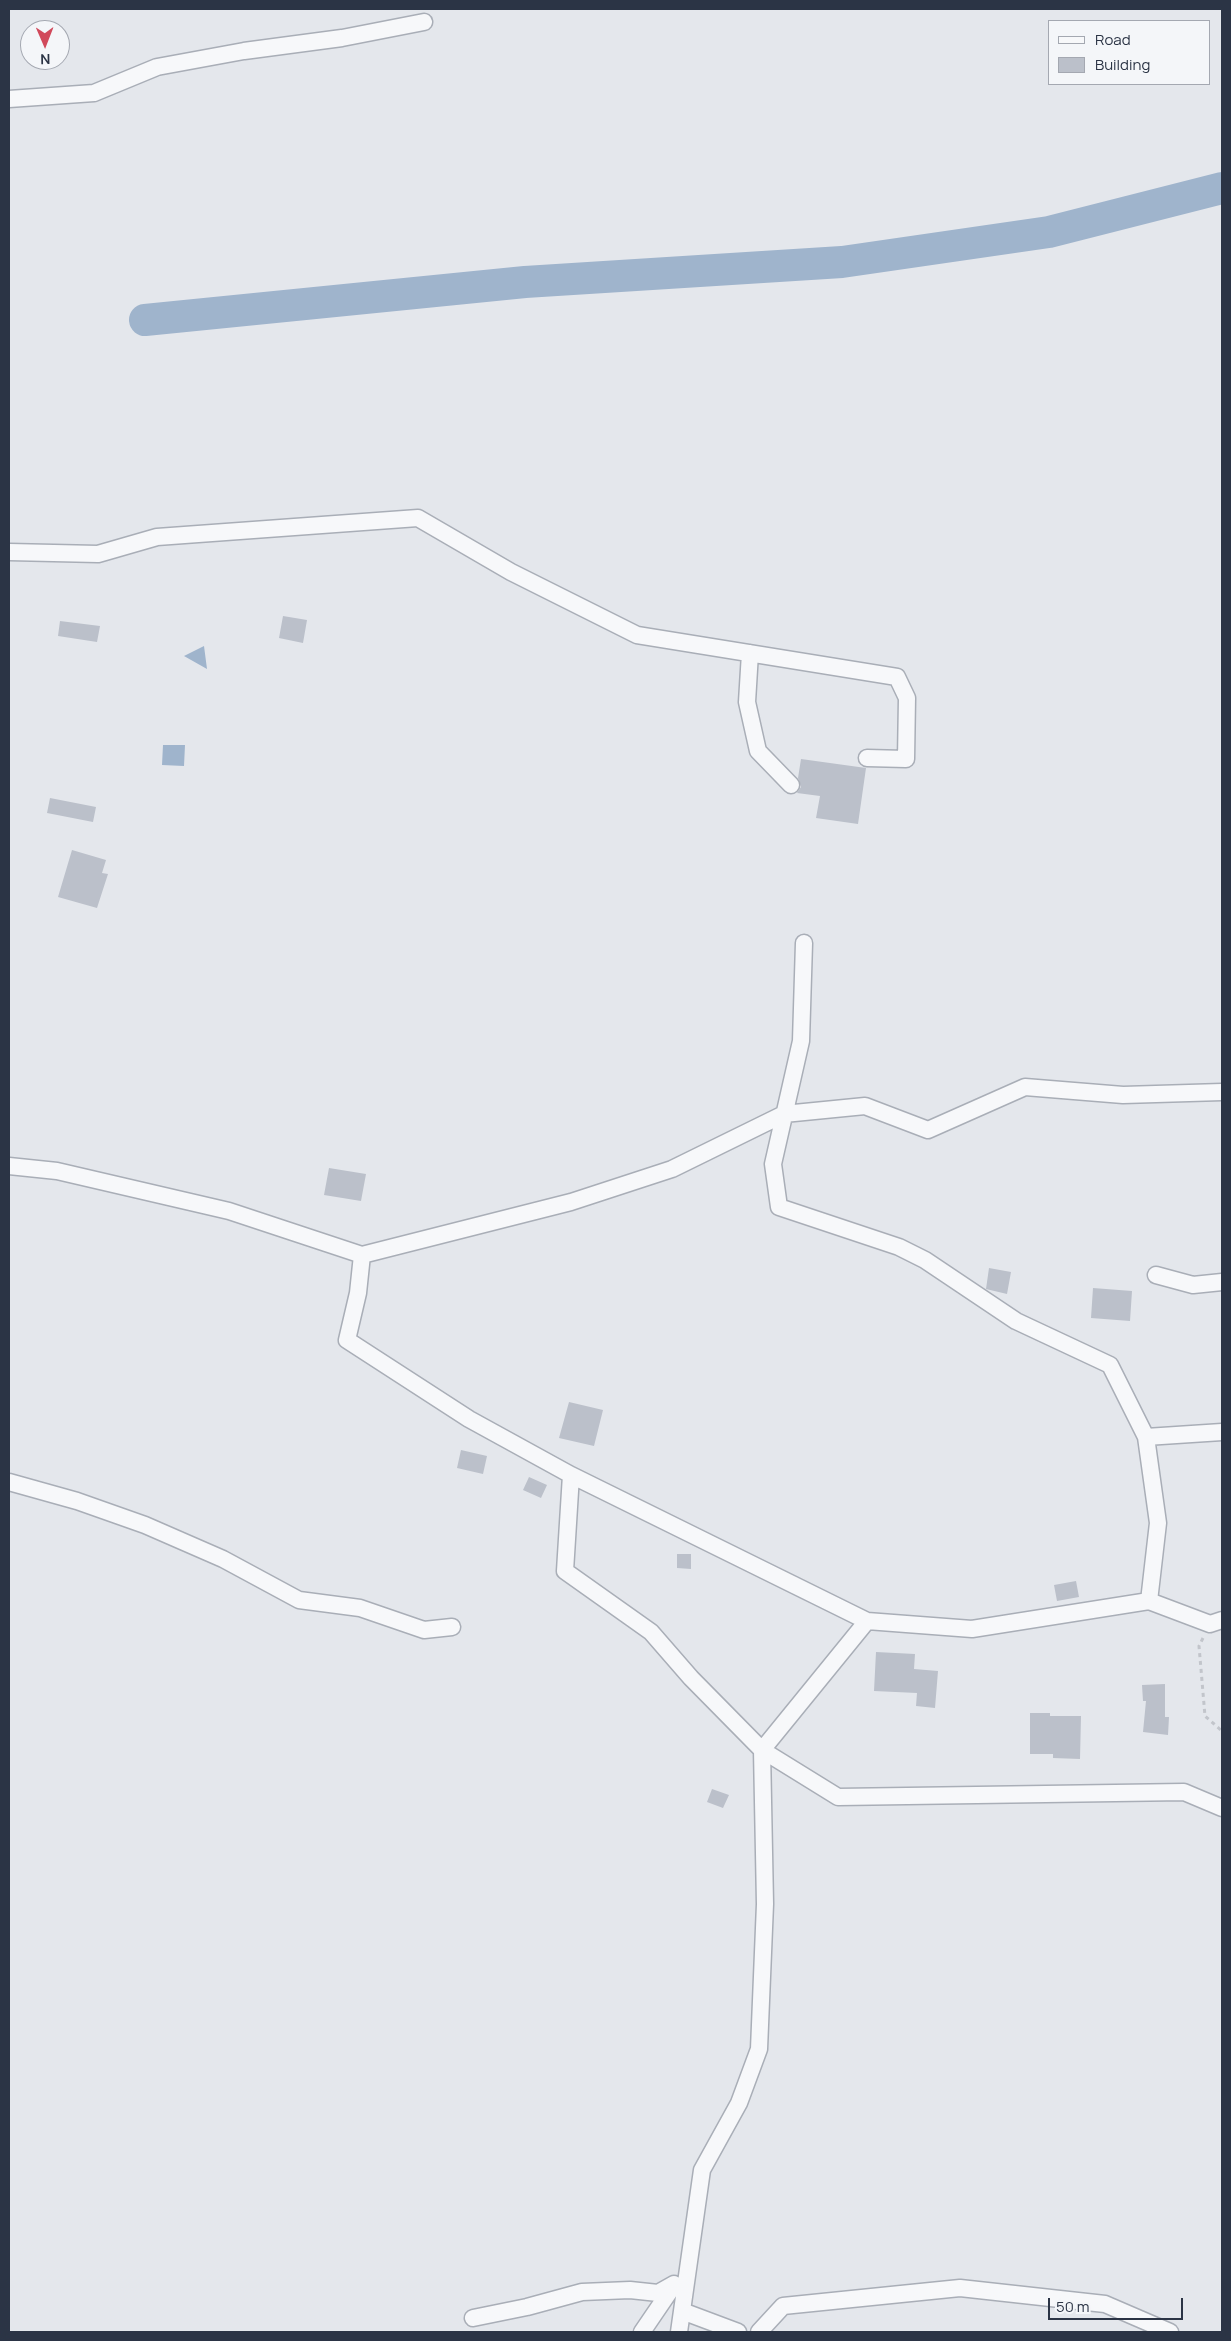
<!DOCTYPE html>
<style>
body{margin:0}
#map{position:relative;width:1231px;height:2341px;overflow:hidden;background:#e4e7ec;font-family:Manrope,sans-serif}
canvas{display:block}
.frame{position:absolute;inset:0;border:10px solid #2b3445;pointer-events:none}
.legend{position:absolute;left:1048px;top:20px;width:162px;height:65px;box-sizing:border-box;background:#f4f6f9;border:1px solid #a4a8b1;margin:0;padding:6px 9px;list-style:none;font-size:15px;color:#2b3445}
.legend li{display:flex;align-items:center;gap:10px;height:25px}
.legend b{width:25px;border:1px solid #a4a8b1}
.north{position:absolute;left:20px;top:20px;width:50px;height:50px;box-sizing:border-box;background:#f4f6f9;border:1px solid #a4a8b1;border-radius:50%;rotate:179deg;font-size:14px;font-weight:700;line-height:20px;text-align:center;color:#2b3445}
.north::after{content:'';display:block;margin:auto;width:18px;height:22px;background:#d1495b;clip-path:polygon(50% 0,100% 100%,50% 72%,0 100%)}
.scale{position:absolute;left:1048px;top:2298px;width:135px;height:22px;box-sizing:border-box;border:2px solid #2b3445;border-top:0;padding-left:6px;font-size:15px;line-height:18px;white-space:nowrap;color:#2b3445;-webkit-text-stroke:4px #f4f6f9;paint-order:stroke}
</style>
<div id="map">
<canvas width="1231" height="2341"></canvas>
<div class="frame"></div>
<ul class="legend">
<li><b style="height:6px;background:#f7f8fa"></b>Road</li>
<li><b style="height:14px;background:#bbc0ca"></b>Building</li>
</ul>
<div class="north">N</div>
<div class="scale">50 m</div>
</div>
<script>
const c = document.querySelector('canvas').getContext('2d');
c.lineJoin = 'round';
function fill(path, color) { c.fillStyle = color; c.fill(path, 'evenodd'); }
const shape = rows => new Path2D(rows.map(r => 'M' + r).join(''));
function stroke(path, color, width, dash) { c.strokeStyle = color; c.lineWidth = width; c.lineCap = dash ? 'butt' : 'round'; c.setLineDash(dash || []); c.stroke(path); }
fill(shape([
 [204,646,207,669,184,656],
 [163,745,185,745,184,766,162,765]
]), '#9fb4cc');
stroke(shape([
 [145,320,525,282,842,262,1049,232,1222,188]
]), '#9fb4cc', 32);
fill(shape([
 [283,616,307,620,303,643,279,638],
 [60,621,100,626,97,642,58,636],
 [801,759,866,768,858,824,816,818,820,796,797,793,801,787,798,778],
 [50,798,96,807,93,822,47,813],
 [72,850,106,860,102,873,108,874,97,908,58,897],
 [329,1168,366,1174,361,1201,324,1195],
 [989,1268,1011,1272,1007,1294,986,1289],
 [1093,1288,1132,1291,1130,1321,1091,1318],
 [569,1402,603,1410,594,1446,559,1438],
 [461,1450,487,1456,483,1474,457,1468],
 [529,1477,547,1485,541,1498,523,1490],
 [677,1554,691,1554,691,1569,677,1568],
 [1076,1581,1079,1597,1057,1601,1054,1585],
 [876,1652,915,1654,914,1669,938,1671,935,1708,916,1706,917,1693,874,1691],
 [1165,1684,1165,1717,1169,1717,1168,1735,1143,1732,1146,1701,1143,1701,1142,1685],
 [1030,1713,1050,1713,1050,1716,1081,1716,1080,1759,1053,1758,1053,1754,1030,1754],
 [712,1789,729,1795,723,1808,707,1802]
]), '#bbc0ca');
const street = shape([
 [9,99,94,93,157,67,244,51,342,38,424,22],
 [9,552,98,554,157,537,418,518,511,572,637,635,897,677,907,698,906,759,867,758],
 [750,653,747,702,758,751,791,785],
 [804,943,801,1041,773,1164,779,1207,899,1247,925,1260,1016,1321,1110,1365,1146,1437,1158,1523,1149,1601,972,1629,867,1621,762,1750,838,1797,1184,1792,1222,1808],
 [9,1166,57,1171,229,1211,362,1255,358,1293,347,1340,469,1419,571,1475,565,1571,651,1632,691,1678,762,1750,765,1904,759,2049,739,2103,702,2170,679,2332],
 [362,1255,571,1202,672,1169,784,1114,865,1106,928,1130,1025,1087,1123,1095,1222,1092],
 [1156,1275,1193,1285,1222,1282],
 [1146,1437,1222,1432],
 [571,1475,867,1621],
 [9,1482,77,1501,145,1525,223,1559,299,1600,360,1608,424,1630,452,1627],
 [1149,1601,1210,1624,1222,1620],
 [682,2311,738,2332],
 [473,2318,527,2307,582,2292,630,2290,658,2293,674,2284],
 [642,2332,674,2285],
 [759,2332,783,2306,960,2288,1105,2304,1170,2332]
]);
stroke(street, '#a9aeb7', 19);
stroke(shape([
 [1203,1638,1199,1646,1205,1716,1222,1731]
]), '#c2c5cb', 3, [4, 4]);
stroke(street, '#f7f8fa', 16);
</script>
